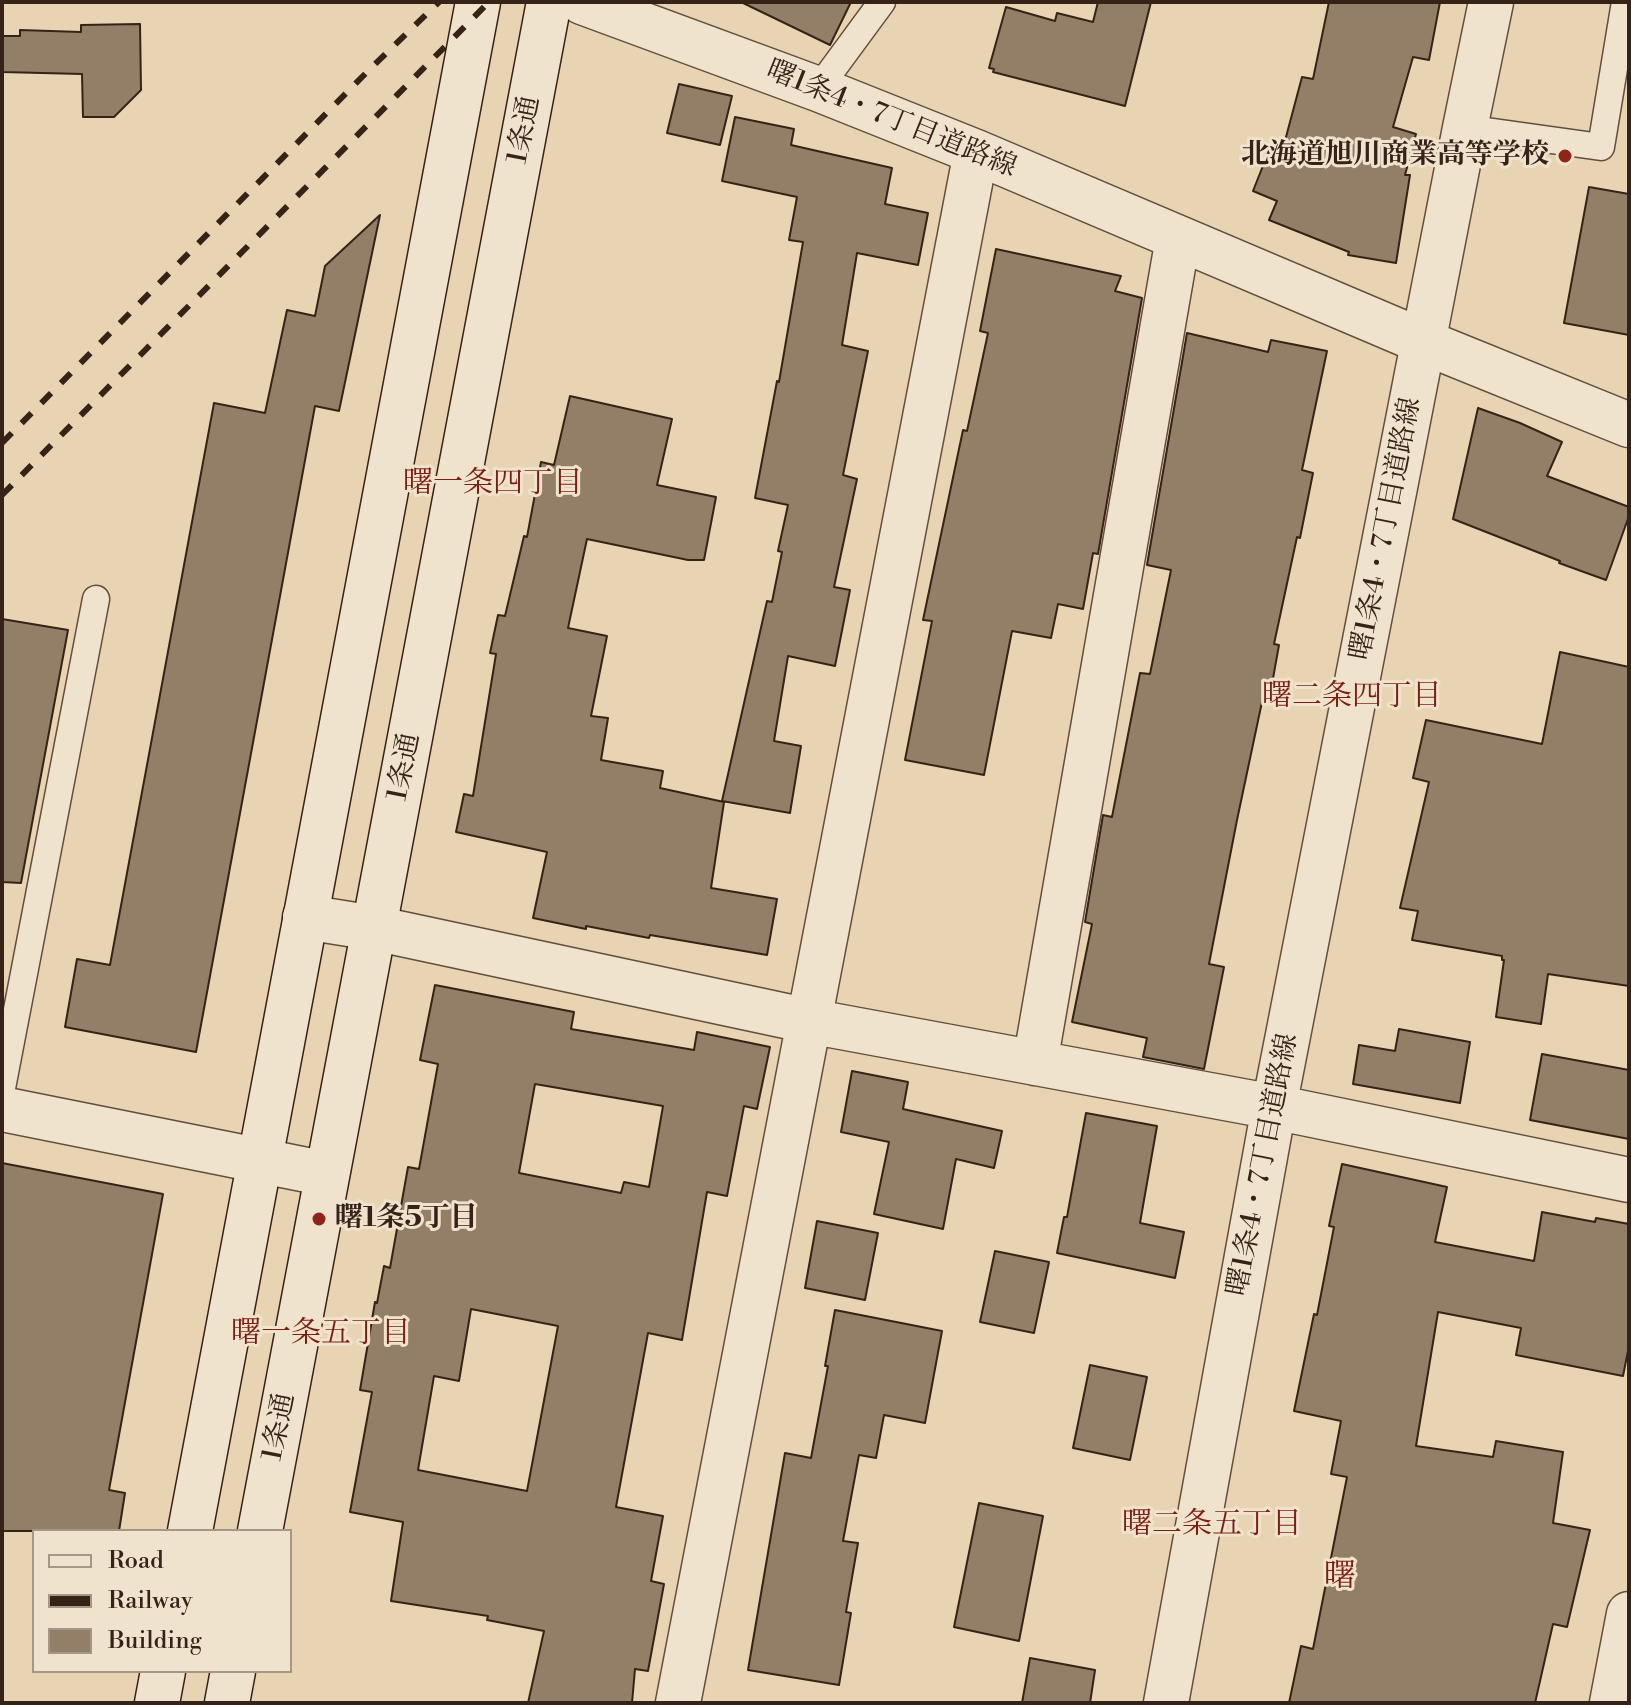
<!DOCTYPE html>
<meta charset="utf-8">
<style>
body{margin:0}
#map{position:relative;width:1631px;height:1705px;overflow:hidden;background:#e8d4b2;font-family:"Libre Bodoni",serif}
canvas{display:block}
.frame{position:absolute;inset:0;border:4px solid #372218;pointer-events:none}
.legend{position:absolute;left:32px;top:1529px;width:260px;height:144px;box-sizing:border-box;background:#f0e3cd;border:2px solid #a69685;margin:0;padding:10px 14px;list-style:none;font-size:24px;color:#372218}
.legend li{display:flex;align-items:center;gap:16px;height:40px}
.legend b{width:40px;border:2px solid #a69685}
</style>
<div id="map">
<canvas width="1631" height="1705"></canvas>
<div class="frame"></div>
<ul class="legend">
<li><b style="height:10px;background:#f0e3cd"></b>Road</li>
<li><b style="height:10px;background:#372218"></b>Railway</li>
<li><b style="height:22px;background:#937f68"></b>Building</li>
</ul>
</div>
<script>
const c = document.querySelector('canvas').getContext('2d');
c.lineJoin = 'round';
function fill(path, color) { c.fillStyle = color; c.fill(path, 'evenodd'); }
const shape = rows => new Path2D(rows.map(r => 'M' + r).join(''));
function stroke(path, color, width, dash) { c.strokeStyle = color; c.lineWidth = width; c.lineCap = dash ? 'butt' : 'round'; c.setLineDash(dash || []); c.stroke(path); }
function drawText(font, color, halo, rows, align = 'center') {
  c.font = font + ' "Libre Bodoni","Noto Serif JP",serif'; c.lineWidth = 6; c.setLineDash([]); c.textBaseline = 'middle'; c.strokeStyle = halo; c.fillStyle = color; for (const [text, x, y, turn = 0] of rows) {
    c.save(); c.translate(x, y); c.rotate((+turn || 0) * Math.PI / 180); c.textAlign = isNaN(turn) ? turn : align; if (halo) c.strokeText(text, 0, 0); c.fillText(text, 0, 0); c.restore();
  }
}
const building = shape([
 [741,2,851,2,830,45,741,2],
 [1098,2,1151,2,1125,106,993,72,994,69,989,68,1006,7,1055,21,1057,13,1093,22,1098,2],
 [1329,2,1440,2,1429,60,1413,57,1393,127,1416,134,1405,175,1410,175,1396,263,1348,255,1349,252,1269,220,1277,201,1253,191,1270,148,1282,152,1302,77,1313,79,1329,2],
 [140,24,141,90,114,117,83,117,82,74,2,72,2,36,20,36,20,30,81,32,81,25,140,24],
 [679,84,732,96,720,145,667,133,679,84],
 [735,117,794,129,791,145,892,168,885,204,928,213,918,265,857,253,842,345,868,351,843,475,857,479,834,587,850,590,835,666,788,656,774,741,801,746,790,813,722,801,767,601,772,602,782,552,778,551,788,505,755,498,777,381,779,382,803,242,789,240,797,197,722,181,735,117],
 [1589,187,1629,194,1629,335,1564,323,1589,187],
 [380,215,339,411,315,406,196,1052,65,1027,77,959,110,965,214,403,265,413,287,310,315,316,325,266,380,215],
 [996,249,1121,276,1115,291,1142,298,1098,554,1093,553,1083,609,1058,604,1051,638,1012,631,984,775,905,760,932,621,923,620,963,430,967,431,988,333,980,331,996,249],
 [1187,333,1268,352,1271,340,1327,351,1302,470,1313,473,1300,538,1297,537,1274,644,1279,645,1272,684,1266,683,1237,820,1209,964,1224,967,1204,1069,1143,1057,1147,1038,1072,1022,1092,924,1085,922,1103,815,1112,817,1140,673,1150,674,1171,570,1147,565,1187,333],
 [570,396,672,419,657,485,716,497,704,560,688,560,587,539,568,628,607,636,591,716,608,718,601,760,663,771,660,788,724,802,711,888,777,899,767,955,650,935,649,938,586,926,586,929,533,918,547,852,456,832,464,794,473,796,496,654,490,653,498,615,505,616,524,536,527,537,541,462,554,465,570,396],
 [1478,408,1520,423,1562,442,1547,476,1629,507,1629,516,1606,580,1559,563,1560,561,1453,519,1478,408],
 [2,619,68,630,21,883,2,882,2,619],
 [1560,652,1629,667,1629,986,1548,974,1541,1024,1496,1017,1504,960,1502,960,1502,956,1412,940,1418,911,1400,908,1429,782,1413,778,1426,720,1542,744,1560,652],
 [435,985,574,1012,571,1029,694,1050,697,1032,770,1047,757,1109,744,1106,727,1196,707,1192,682,1340,648,1333,616,1507,663,1516,651,1581,664,1584,648,1671,635,1669,632,1703,528,1703,544,1631,487,1620,488,1616,391,1601,403,1522,350,1512,372,1392,360,1390,375,1302,377,1303,384,1266,390,1268,408,1167,419,1169,438,1064,420,1060,435,985],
 [535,1084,663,1106,649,1187,624,1182,621,1193,519,1173,535,1084],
 [471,1309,558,1326,527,1491,418,1470,434,1376,459,1381,471,1309],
 [1399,1029,1470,1042,1460,1103,1353,1084,1359,1045,1395,1051,1399,1029],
 [1542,1054,1629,1070,1629,1139,1530,1120,1542,1054],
 [852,1071,908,1082,903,1109,1002,1131,994,1168,956,1159,943,1229,874,1214,889,1142,841,1132,852,1071],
 [1086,1113,1157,1126,1140,1223,1184,1232,1175,1278,1057,1253,1064,1217,1067,1217,1086,1113],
 [2,1163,163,1194,109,1490,125,1493,119,1531,2,1531,2,1163],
 [1342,1164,1447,1187,1435,1242,1534,1261,1542,1212,1595,1222,1596,1218,1629,1224,1629,1346,1623,1376,1516,1355,1521,1328,1438,1312,1416,1446,1493,1457,1496,1441,1563,1452,1553,1523,1590,1530,1567,1627,1553,1624,1535,1703,1289,1703,1301,1646,1313,1649,1347,1477,1331,1474,1341,1421,1294,1411,1314,1314,1317,1315,1334,1227,1329,1226,1342,1164],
 [817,1221,878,1233,865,1300,805,1288,817,1221],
 [995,1251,1049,1262,1034,1333,980,1322,995,1251],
 [835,1310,942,1331,925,1423,884,1415,876,1458,859,1455,843,1541,858,1543,846,1612,851,1613,839,1685,748,1670,785,1453,811,1458,828,1366,825,1366,835,1310],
 [1090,1365,1147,1377,1130,1460,1073,1448,1090,1365],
 [979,1503,1043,1516,1019,1641,954,1627,979,1503],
 [1030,1658,1095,1670,1090,1703,1022,1703,1030,1658]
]);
fill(building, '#937f68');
stroke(building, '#372218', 2);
const lane = shape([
 [818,89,882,2],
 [1465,128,1601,147,1625,2],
 [2,1088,96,599]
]);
const street = shape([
 [582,2,818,89,976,152,1424,342,1629,425],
 [305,917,374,928,809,1021,1274,1107,1629,1180],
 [1035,1063,1178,238],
 [2,1109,327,1174],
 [678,1703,976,152],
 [1166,1703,1274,1107,1465,128,1491,2],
 [1612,1703,1629,1614]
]);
const secondary = shape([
 [190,1531,478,2],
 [260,1531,549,2],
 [157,1703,163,1671],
 [227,1703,233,1671]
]);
stroke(lane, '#634e3e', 29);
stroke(street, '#634e3e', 47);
stroke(secondary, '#372218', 47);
stroke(lane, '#f0e3cd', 26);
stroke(street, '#f0e3cd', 44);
stroke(secondary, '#f0e3cd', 44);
stroke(shape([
 [2,443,367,72,439,2],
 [2,495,489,2]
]), '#372218', 6, [14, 14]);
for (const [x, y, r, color] of [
 [1565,156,8,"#8f2418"],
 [319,1219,8,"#8f2418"]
]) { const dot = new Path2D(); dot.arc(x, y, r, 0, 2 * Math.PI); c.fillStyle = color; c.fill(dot); stroke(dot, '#f0e3cd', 3); }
drawText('28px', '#372218', '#f0e3cd', [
 ["曙1条4・7丁目道路線",891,120,22],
 ["1条通",525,130,-79],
 ["曙1条4・7丁目道路線",1387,529,-79],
 ["1条通",405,767,-79],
 ["曙1条4・7丁目道路線",1264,1165,-79],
 ["1条通",280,1427,-79]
]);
drawText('bold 28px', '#372218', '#f0e3cd', [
 ["北海道旭川商業高等学校",1549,156],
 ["曙1条5丁目",335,1219,"left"]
], 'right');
drawText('30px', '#7a1f14', '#f0e3cd', [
 ["曙一条四丁目",493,485],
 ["曙二条四丁目",1352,698],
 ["曙一条五丁目",321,1335],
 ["曙二条五丁目",1212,1526]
]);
drawText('32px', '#7a1f14', '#f0e3cd', [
 ["曙",1340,1578]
]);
</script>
